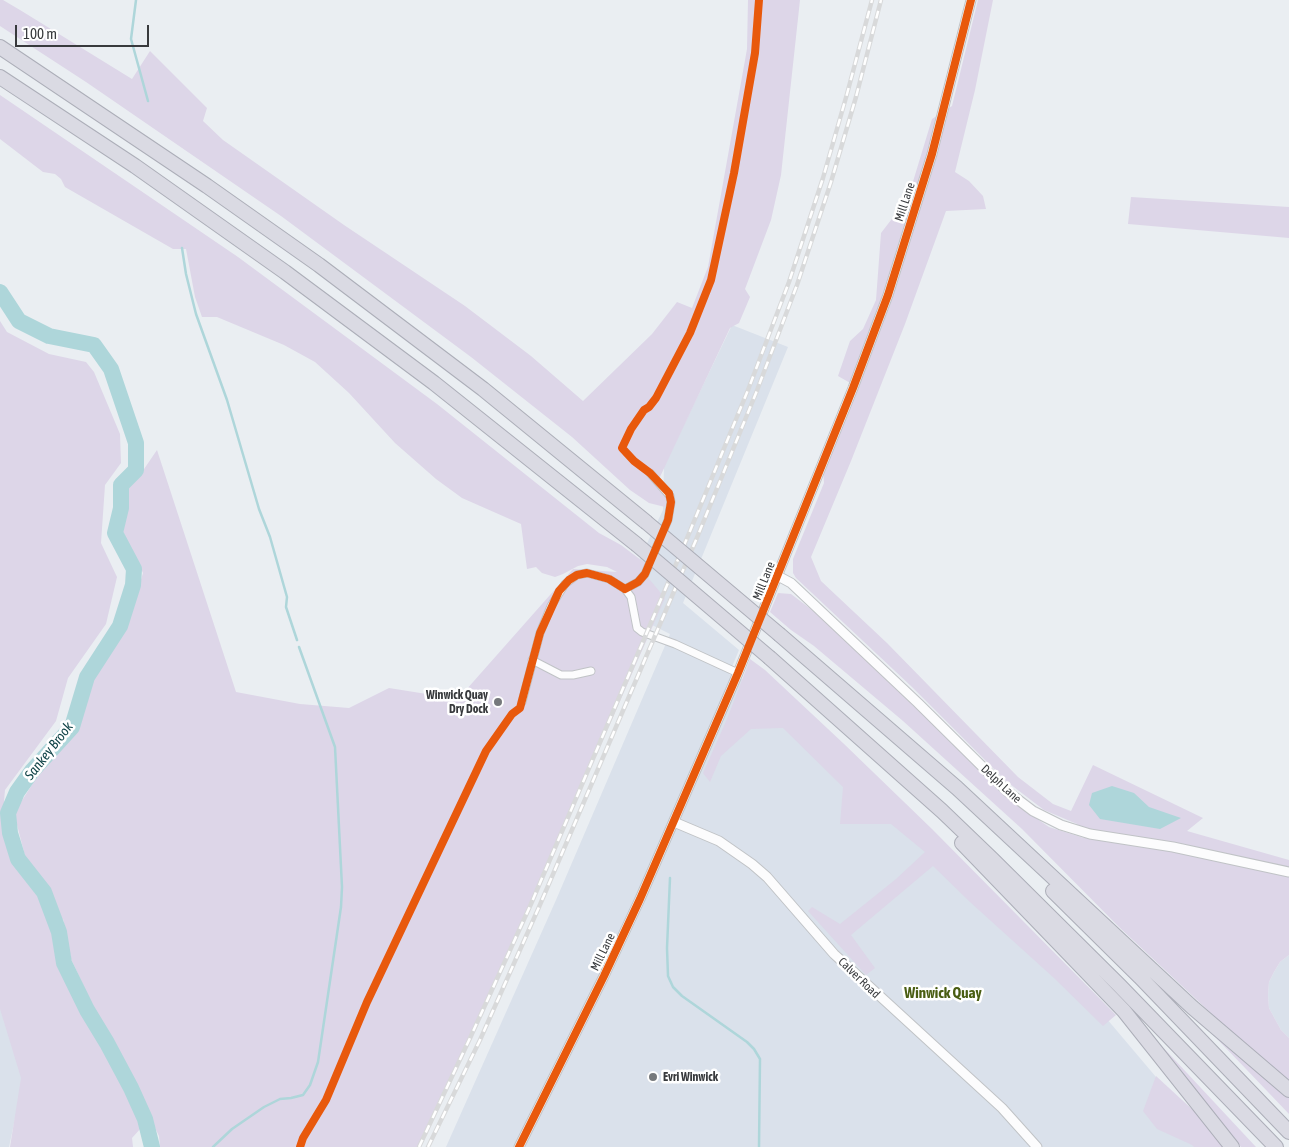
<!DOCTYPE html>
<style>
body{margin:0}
#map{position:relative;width:1289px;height:1147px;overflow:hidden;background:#eaeef2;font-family:"Asap Condensed",sans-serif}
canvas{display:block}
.scale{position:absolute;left:15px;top:25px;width:134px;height:22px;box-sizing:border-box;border:2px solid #383a3d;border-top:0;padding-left:6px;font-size:15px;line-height:18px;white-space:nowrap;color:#383a3d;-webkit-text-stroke:4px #fff;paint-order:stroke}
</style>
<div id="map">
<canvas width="1289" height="1147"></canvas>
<div class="scale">100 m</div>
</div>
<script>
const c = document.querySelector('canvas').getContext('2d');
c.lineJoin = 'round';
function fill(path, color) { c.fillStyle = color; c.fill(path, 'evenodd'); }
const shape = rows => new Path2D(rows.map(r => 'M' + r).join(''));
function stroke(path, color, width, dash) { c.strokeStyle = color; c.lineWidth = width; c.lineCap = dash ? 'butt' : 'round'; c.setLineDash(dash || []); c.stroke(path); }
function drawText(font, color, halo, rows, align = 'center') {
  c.font = font + ' "Asap Condensed",sans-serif'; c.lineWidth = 5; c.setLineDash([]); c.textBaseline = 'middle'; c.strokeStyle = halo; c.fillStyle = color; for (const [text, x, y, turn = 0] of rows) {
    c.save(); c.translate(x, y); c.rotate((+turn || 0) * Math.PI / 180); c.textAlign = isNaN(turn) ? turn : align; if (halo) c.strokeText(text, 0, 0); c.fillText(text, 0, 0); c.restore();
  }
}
fill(shape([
 [732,325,788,347,683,603,739,650,729,674,746,681,1101,1012,1156,1077,1207,1123,1226,1147,446,1147,556,900,670,634,640,619,627,585,663,510,664,466],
 [1289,955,1289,1038,1281,1030,1269,1008,1268,995,1269,982,1274,972,1280,962],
 [0,1001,24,1077,9,1147,0,1147]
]), '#dae1eb');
fill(shape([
 [0,0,3,0,20,10,132,79,150,51,207,108,203,121,223,140,344,225,465,306,531,356,583,401,652,334,677,302,692,308,708,267,747,49,748,0,800,0,781,175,771,220,745,289,750,297,739,323,730,328,659,479,669,489,665,507,649,503,630,490,572,437,471,357,281,216,86,82,0,26],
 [978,0,993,0,975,90,955,172,969,181,983,196,986,209,946,211,905,324,851,461,811,557,821,581,887,643,1018,777,1053,804,1071,811,1093,765,1203,818,1187,831,1289,860,1289,955,1280,962,1274,972,1269,982,1268,995,1269,1008,1281,1030,1289,1038,1289,1081,1229,1030,1119,927,1022,829,903,721,814,646,791,630,770,612,778,593,791,594,816,613,1020,807,1049,827,1084,838,1077,824,1044,810,1006,781,912,687,796,578,793,573,793,559,824,483,822,454,852,384,838,376,850,341,863,329,876,300,881,233,908,198,932,119,952,106],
 [0,95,238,257,437,404,599,533,621,545,645,563,647,567,645,574,665,598,541,882,418,1147,160,1147,159,1136,113,1043,141,1128,132,1138,133,1147,10,1147,21,1078,0,1009,0,321,7,332,49,354,86,362,94,372,120,434,121,463,105,485,101,543,117,577,106,624,68,678,56,721,5,790,4,801,8,832,25,872,40,897,54,898,51,890,25,856,14,813,42,769,77,730,94,676,126,628,143,573,123,532,129,486,142,472,157,450,236,692,300,704,349,708,389,688,458,699,573,569,617,572,607,567,587,564,578,566,563,574,555,577,542,573,536,567,527,569,521,524,462,498,436,479,395,443,349,393,315,362,284,345,217,317,202,317,195,297,186,249,173,249,65,187,61,179,55,174,43,172,0,139],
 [63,919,71,959,85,989,69,962,64,938,55,938,53,928],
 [1131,197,1289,207,1289,238,1128,224],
 [750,659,765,670,843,743,932,829,1116,1015,1103,1026,1054,978,970,902,933,866,851,935,875,968,866,975,808,911,812,907,840,924,896,879,925,852,891,824,840,824,843,787,783,728,751,729,721,756,710,782,703,773,727,719],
 [1196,1017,1289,1097,1289,1114,1246,1069],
 [1159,1043,1256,1147,1241,1147,1157,1045],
 [1156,1076,1207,1123,1226,1147,1194,1147,1192,1145,1157,1129,1143,1111]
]), '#ddd6e8');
fill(shape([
 [1112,786,1134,793,1149,807,1181,818,1160,829,1100,819,1089,805,1092,793]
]), '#aed6da');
stroke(shape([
 [136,0,131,39,148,101],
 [182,248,186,274,196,314,227,400,259,509,270,537,287,597,286,607,297,640],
 [670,878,667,948,668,976,673,987,682,996,747,1042,754,1049,760,1059,759,1147],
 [213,1147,232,1129,264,1107,280,1099,291,1098,303,1095,310,1085,318,1062,341,907,342,887,335,747,299,647]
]), '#aed6da', 2.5);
stroke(shape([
 [0,292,19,321,49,336,94,345,111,369,136,443,136,470,121,485,121,508,115,533,134,569,133,585,120,626,87,677,72,727,32,771,17,792,8,813,10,833,18,859,44,892,59,932,64,963,87,1010,107,1043,131,1088,145,1119,152,1147]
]), '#aed6da', 16);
const minor = shape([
 [625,589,638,582,645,574,668,520,671,502,670,496,650,473],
 [532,660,561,675,573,675,591,671],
 [522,702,540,633,551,606,565,584,577,575,587,573,609,579,625,589,631,597,637,628,642,632,675,644,738,673]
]);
const tertiary = shape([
 [778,576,791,583,918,703,1008,792,1033,811,1061,825,1090,834,1173,847,1289,872],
 [674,822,719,841,752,864,767,877,834,954,1002,1108,1037,1147],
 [519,1147,604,976,640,899,738,673,853,388,888,295,932,154,971,0]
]);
const motorway = shape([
 [0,47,207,186,319,265,483,389,646,522],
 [0,77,135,166,285,272,434,383,636,544],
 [780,635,957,788,1192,1007,1289,1090],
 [770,658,942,811,992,859,1119,985,1276,1147],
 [962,843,1124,1011,1232,1147],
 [1053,891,1140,977,1289,1132]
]);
stroke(minor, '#c0c3c6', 9);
stroke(tertiary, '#c0c3c6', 11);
stroke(motorway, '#acaeb8', 16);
stroke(minor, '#fcfcfd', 7);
stroke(tertiary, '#fcfcfd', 9);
stroke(motorway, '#dadae3', 14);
const rail = shape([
 [419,1147,471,1036,531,904,688,536,748,390,789,282,823,178,847,94,872,0],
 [428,1147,480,1040,539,907,696,540,756,393,797,285,831,182,856,97,881,0]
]);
stroke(rail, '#d8d9da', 4.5);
stroke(rail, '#fff', 2.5, [8]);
const motorwayBridge = shape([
 [646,522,780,635],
 [636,544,770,658]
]);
stroke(motorwayBridge, '#acaeb8', 16, []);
stroke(motorwayBridge, '#dadae3', 14);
stroke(shape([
 [625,589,638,582,645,574,668,520,671,502,669,493,650,473,634,461,622,448,631,429,644,410,649,407,656,398,690,333,711,280,734,173,755,53,759,0],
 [300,1147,303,1138,326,1100,367,1002,486,751,512,714,520,708,540,633,559,591,569,580,577,575,587,573,609,579,625,589],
 [519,1147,604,976,640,899,738,673,853,388,888,295,932,154,971,0]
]), '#e8590c', 8);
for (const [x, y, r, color] of [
 [498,702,5,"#76797c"],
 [653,1077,5,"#76797c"]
]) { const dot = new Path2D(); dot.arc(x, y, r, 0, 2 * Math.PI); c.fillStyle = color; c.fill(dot); stroke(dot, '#fff', 2); }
drawText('12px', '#383a3d', '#fff', [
 ["Mill Lane",905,202,-72],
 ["Mill Lane",764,581,-68],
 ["Delph Lane",1001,784,43],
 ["Mill Lane",603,952,-64],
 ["Calver Road",859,978,44]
]);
drawText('bold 12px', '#383a3d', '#fff', [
 ["Winwick Quay",488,695],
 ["Dry Dock",488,709],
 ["Evri Winwick",663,1077,"left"]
], 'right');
drawText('italic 14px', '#104347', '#fff', [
 ["Sankey Brook",49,751,-52]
]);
drawText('bold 15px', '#4a5e13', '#fff', [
 ["Winwick Quay",943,993]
]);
</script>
